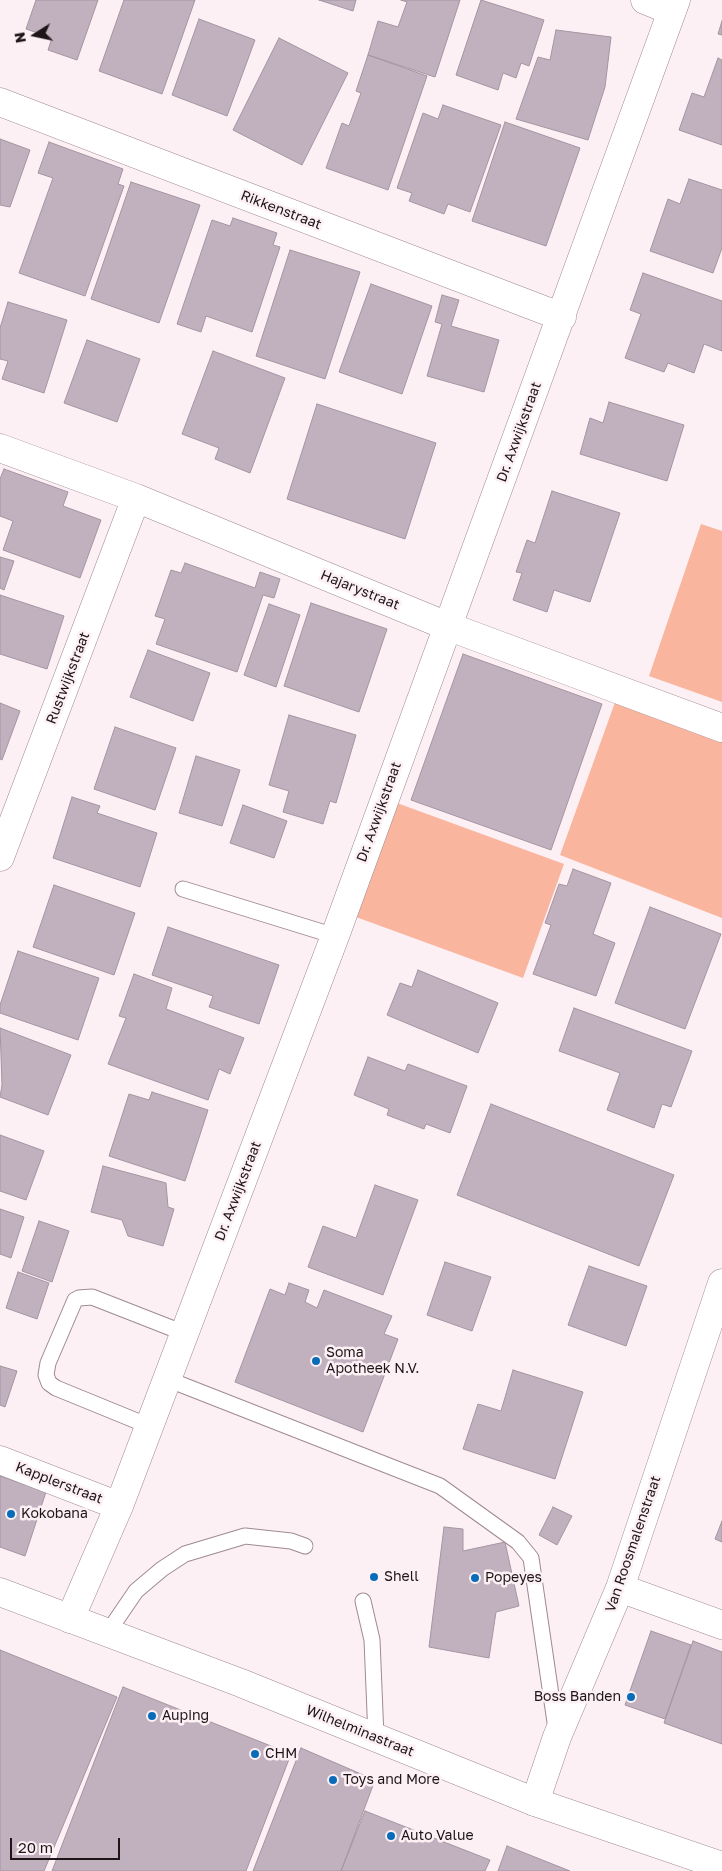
<!DOCTYPE html>
<style>
body{margin:0}
#map{position:relative;width:722px;height:1871px;overflow:hidden;background:#fdf0f4;font-family:"Golos Text",sans-serif}
canvas{display:block}
.north{position:absolute;left:10px;top:10px;width:50px;height:50px;-webkit-text-stroke:4px #fdf0f4;paint-order:stroke;rotate:260deg;font-size:14px;font-weight:700;line-height:20px;text-align:center;color:#1d1518}
.north::after{content:'';display:block;margin:auto;width:18px;height:22px;background:#1d1518;clip-path:polygon(50% 0,100% 100%,50% 72%,0 100%)}
.scale{position:absolute;left:10px;top:1838px;width:110px;height:22px;box-sizing:border-box;border:2px solid #1d1518;border-top:0;padding-left:6px;font-size:15px;line-height:18px;white-space:nowrap;color:#1d1518;-webkit-text-stroke:4px #fdf0f4;paint-order:stroke}
</style>
<div id="map">
<canvas width="722" height="1871"></canvas>
<div class="north">N</div>
<div class="scale">20 m</div>
</div>
<script>
const c = document.querySelector('canvas').getContext('2d');
c.lineJoin = 'round';
function fill(path, color) { c.fillStyle = color; c.fill(path, 'evenodd'); }
const shape = rows => new Path2D(rows.map(r => 'M' + r).join(''));
function stroke(path, color, width, dash) { c.strokeStyle = color; c.lineWidth = width; c.lineCap = dash ? 'butt' : 'round'; c.setLineDash(dash || []); c.stroke(path); }
function drawText(font, color, halo, rows, align = 'center') {
  c.font = font + ' "Golos Text",sans-serif'; c.lineWidth = 5; c.setLineDash([]); c.textBaseline = 'middle'; c.strokeStyle = halo; c.fillStyle = color; for (const [text, x, y, turn = 0] of rows) {
    c.save(); c.translate(x, y); c.rotate((+turn || 0) * Math.PI / 180); c.textAlign = isNaN(turn) ? turn : align; if (halo) c.strokeText(text, 0, 0); c.fillText(text, 0, 0); c.restore();
  }
}
fill(shape([
 [701,524,722,531,722,702,649,676],
 [618,694,722,734,722,918,560,855],
 [386,799,564,864,523,978,345,913]
]), '#f9b59e');
const building = shape([
 [36,0,98,0,77,60,48,50,52,38,26,29,36,0],
 [124,0,195,0,162,94,99,71,124,0],
 [319,0,356,0,353,11,319,0],
 [401,0,460,0,435,77,368,55,378,21,398,27,407,2,401,0],
 [481,0,544,20,529,66,521,63,516,78,503,73,498,90,456,75,481,0],
 [199,19,255,40,227,116,172,95,199,19],
 [722,21,722,35,718,34,722,21],
 [556,30,611,37,605,87,588,140,516,119,538,57,550,60,556,30],
 [279,38,348,73,302,165,233,130,279,38],
 [368,55,427,76,388,190,326,168,342,123,349,126,361,93,356,91,368,55],
 [718,58,722,60,722,145,679,130,692,93,704,97,718,58],
 [443,105,501,125,470,212,448,204,444,214,409,201,412,193,397,188,423,113,438,119,443,105],
 [505,122,580,148,546,246,472,221,505,122],
 [0,139,30,150,10,207,0,205,0,139],
 [49,142,123,169,118,184,124,186,85,296,19,273,53,178,38,173,49,142],
 [689,179,722,190,722,248,713,273,650,251,668,199,680,204,689,179],
 [131,182,200,205,159,323,91,299,131,182],
 [233,218,277,233,273,245,280,247,252,332,206,316,201,332,177,324,212,220,230,226,233,218],
 [290,250,360,272,325,379,256,356,290,250],
 [643,273,722,301,722,351,704,344,694,373,668,363,664,372,625,358,641,314,630,310,643,273],
 [371,284,432,306,402,394,339,372,371,284],
 [442,295,459,300,451,326,499,340,484,392,427,376,442,324,435,322,442,295],
 [8,302,67,320,44,393,2,379,8,361,0,359,0,328,8,302],
 [87,340,140,359,117,422,64,403,87,340],
 [213,351,285,378,250,473,215,459,219,448,182,434,213,351],
 [609,402,684,425,667,481,580,454,590,418,603,423,609,402],
 [317,404,436,443,405,539,287,499,317,404],
 [4,469,68,492,63,506,101,520,80,578,3,550,13,521,0,516,0,479,4,469],
 [552,491,620,513,590,602,554,590,547,612,513,600,522,573,516,572,527,540,535,543,552,491],
 [0,557,14,561,4,590,0,588,0,557],
 [185,563,255,588,260,572,280,579,274,598,263,595,237,672,156,644,165,619,155,616,171,570,181,573,185,563],
 [0,595,64,616,47,669,0,654,0,595],
 [311,603,387,629,359,712,284,686,311,603],
 [269,604,300,615,276,687,244,675,269,604],
 [148,650,210,673,193,721,130,697,148,650],
 [463,654,602,704,551,850,411,800,463,654],
 [0,703,20,711,2,760,0,759,0,703],
 [289,715,356,735,336,803,330,801,323,824,283,812,289,791,269,785,289,715],
 [115,727,176,748,155,810,94,789,115,727],
 [196,756,240,770,222,826,179,813,196,756],
 [72,797,100,806,97,813,157,833,140,887,53,858,72,797],
 [243,805,287,821,274,858,230,843,243,805],
 [573,869,611,883,593,934,615,943,596,996,533,974,551,925,545,923,559,884,567,886,573,869],
 [54,885,135,913,114,975,33,947,54,885],
 [650,907,721,934,685,1029,615,1003,650,907],
 [168,927,279,965,259,1024,209,1007,213,996,152,975,168,927],
 [18,951,99,978,78,1040,0,1013,0,1005,18,951],
 [418,970,498,1003,478,1053,387,1015,400,983,412,987,418,970],
 [134,974,172,988,166,1009,244,1038,230,1074,219,1069,208,1100,108,1064,126,1018,119,1016,134,974],
 [574,1008,692,1051,671,1107,662,1104,654,1128,607,1110,620,1073,559,1051,574,1008],
 [0,1028,71,1055,48,1115,0,1097,2,1085,0,1028],
 [368,1057,405,1071,408,1064,467,1086,450,1133,426,1124,424,1129,387,1115,389,1109,354,1095,368,1057],
 [152,1092,208,1110,185,1181,109,1156,129,1094,149,1100,152,1092],
 [491,1104,674,1175,639,1266,457,1195,491,1104],
 [0,1135,44,1151,26,1200,0,1191,0,1135],
 [103,1166,166,1183,168,1207,174,1209,163,1246,128,1236,122,1220,91,1212,103,1166],
 [375,1185,418,1200,383,1295,308,1267,323,1226,356,1238,375,1185],
 [0,1209,24,1217,11,1258,0,1254,0,1209],
 [39,1221,69,1231,52,1282,22,1271,39,1221],
 [445,1262,491,1277,472,1331,427,1315,445,1262],
 [589,1266,647,1286,626,1346,568,1325,589,1266],
 [18,1272,49,1283,37,1319,6,1308,18,1272],
 [289,1283,309,1290,305,1302,317,1308,324,1290,392,1316,384,1334,398,1339,363,1432,235,1382,270,1289,285,1295,289,1283],
 [0,1366,17,1371,5,1407,0,1405,0,1366],
 [513,1370,583,1392,555,1479,463,1449,478,1404,501,1411,513,1370],
 [0,1476,46,1492,25,1556,0,1547,0,1476],
 [553,1507,572,1516,557,1545,539,1535,553,1507],
 [722,1521,722,1542,715,1539,722,1521],
 [444,1527,463,1529,463,1551,505,1542,519,1606,496,1612,489,1658,429,1647,444,1527],
 [651,1631,691,1645,665,1719,625,1705,651,1631],
 [693,1641,722,1652,722,1744,664,1723,693,1641],
 [0,1650,117,1697,44,1871,0,1871,0,1650],
 [123,1687,291,1754,246,1871,52,1871,123,1687],
 [301,1748,375,1780,341,1871,253,1871,301,1748],
 [365,1811,490,1860,485,1871,341,1871,365,1811],
 [507,1846,570,1871,498,1871,507,1846]
]);
fill(building, '#c1b0bd');
stroke(building, '#a594a1', 1);
const service = shape([
 [183,889,335,936],
 [167,1379,440,1486,518,1542,531,1558,556,1729],
 [149,1426,56,1388,49,1383,46,1375,48,1363,75,1300,79,1298,92,1297,184,1333],
 [363,1601,372,1640,376,1737],
 [108,1632,136,1591,162,1569,185,1554,245,1536,291,1541,305,1546]
]);
const minor = shape([
 [645,0,672,11],
 [0,102,562,317],
 [0,448,136,498,447,626,722,728],
 [0,857,136,498],
 [0,1460,119,1506],
 [620,1588,722,1625],
 [70,1619,119,1506,335,936,676,0],
 [535,1802,557,1737,620,1588,722,1283]
]);
const tertiary = shape([
 [0,1592,241,1683,535,1802,722,1866]
]);
stroke(service, '#9f8a91', 17);
stroke(minor, '#9f8a91', 29);
stroke(tertiary, '#9f8a91', 29);
stroke(service, '#fff', 15);
stroke(minor, '#fff', 28);
stroke(tertiary, '#fff', 28);
for (const [x, y, r, color] of [
 [316,1361,5,"#096cb9"],
 [11,1514,5,"#096cb9"],
 [374,1577,5,"#096cb9"],
 [475,1578,5,"#096cb9"],
 [631,1697,5,"#096cb9"],
 [152,1716,5,"#096cb9"],
 [255,1754,5,"#096cb9"],
 [333,1780,5,"#096cb9"],
 [391,1836,5,"#096cb9"]
]) { const dot = new Path2D(); dot.arc(x, y, r, 0, 2 * Math.PI); c.fillStyle = color; c.fill(dot); stroke(dot, '#fdf0f4', 2); }
drawText('14px', '#1d1518', '#fdf0f4', [
 ["Rikkenstraat",281,210,21],
 ["Dr. Axwijkstraat",519,432,-70],
 ["Hajarystraat",360,590,22],
 ["Rustwijkstraat",68,678,-69],
 ["Dr. Axwijkstraat",379,812,-70],
 ["Dr. Axwijkstraat",238,1191,-69],
 ["Kapplerstraat",59,1483,21],
 ["Van Roosmalenstraat",633,1544,-71],
 ["Wilhelminastraat",360,1731,22]
]);
drawText('14px', '#1d1518', '#fdf0f4', [
 ["Soma",326,1353],
 ["Apotheek N.V.",326,1369],
 ["Kokobana",21,1514],
 ["Shell",384,1577],
 ["Popeyes",485,1578],
 ["Boss Banden",621,1697,"right"],
 ["Auping",162,1716],
 ["CHM",265,1754],
 ["Toys and More",343,1780],
 ["Auto Value",401,1836]
], 'left');
</script>
